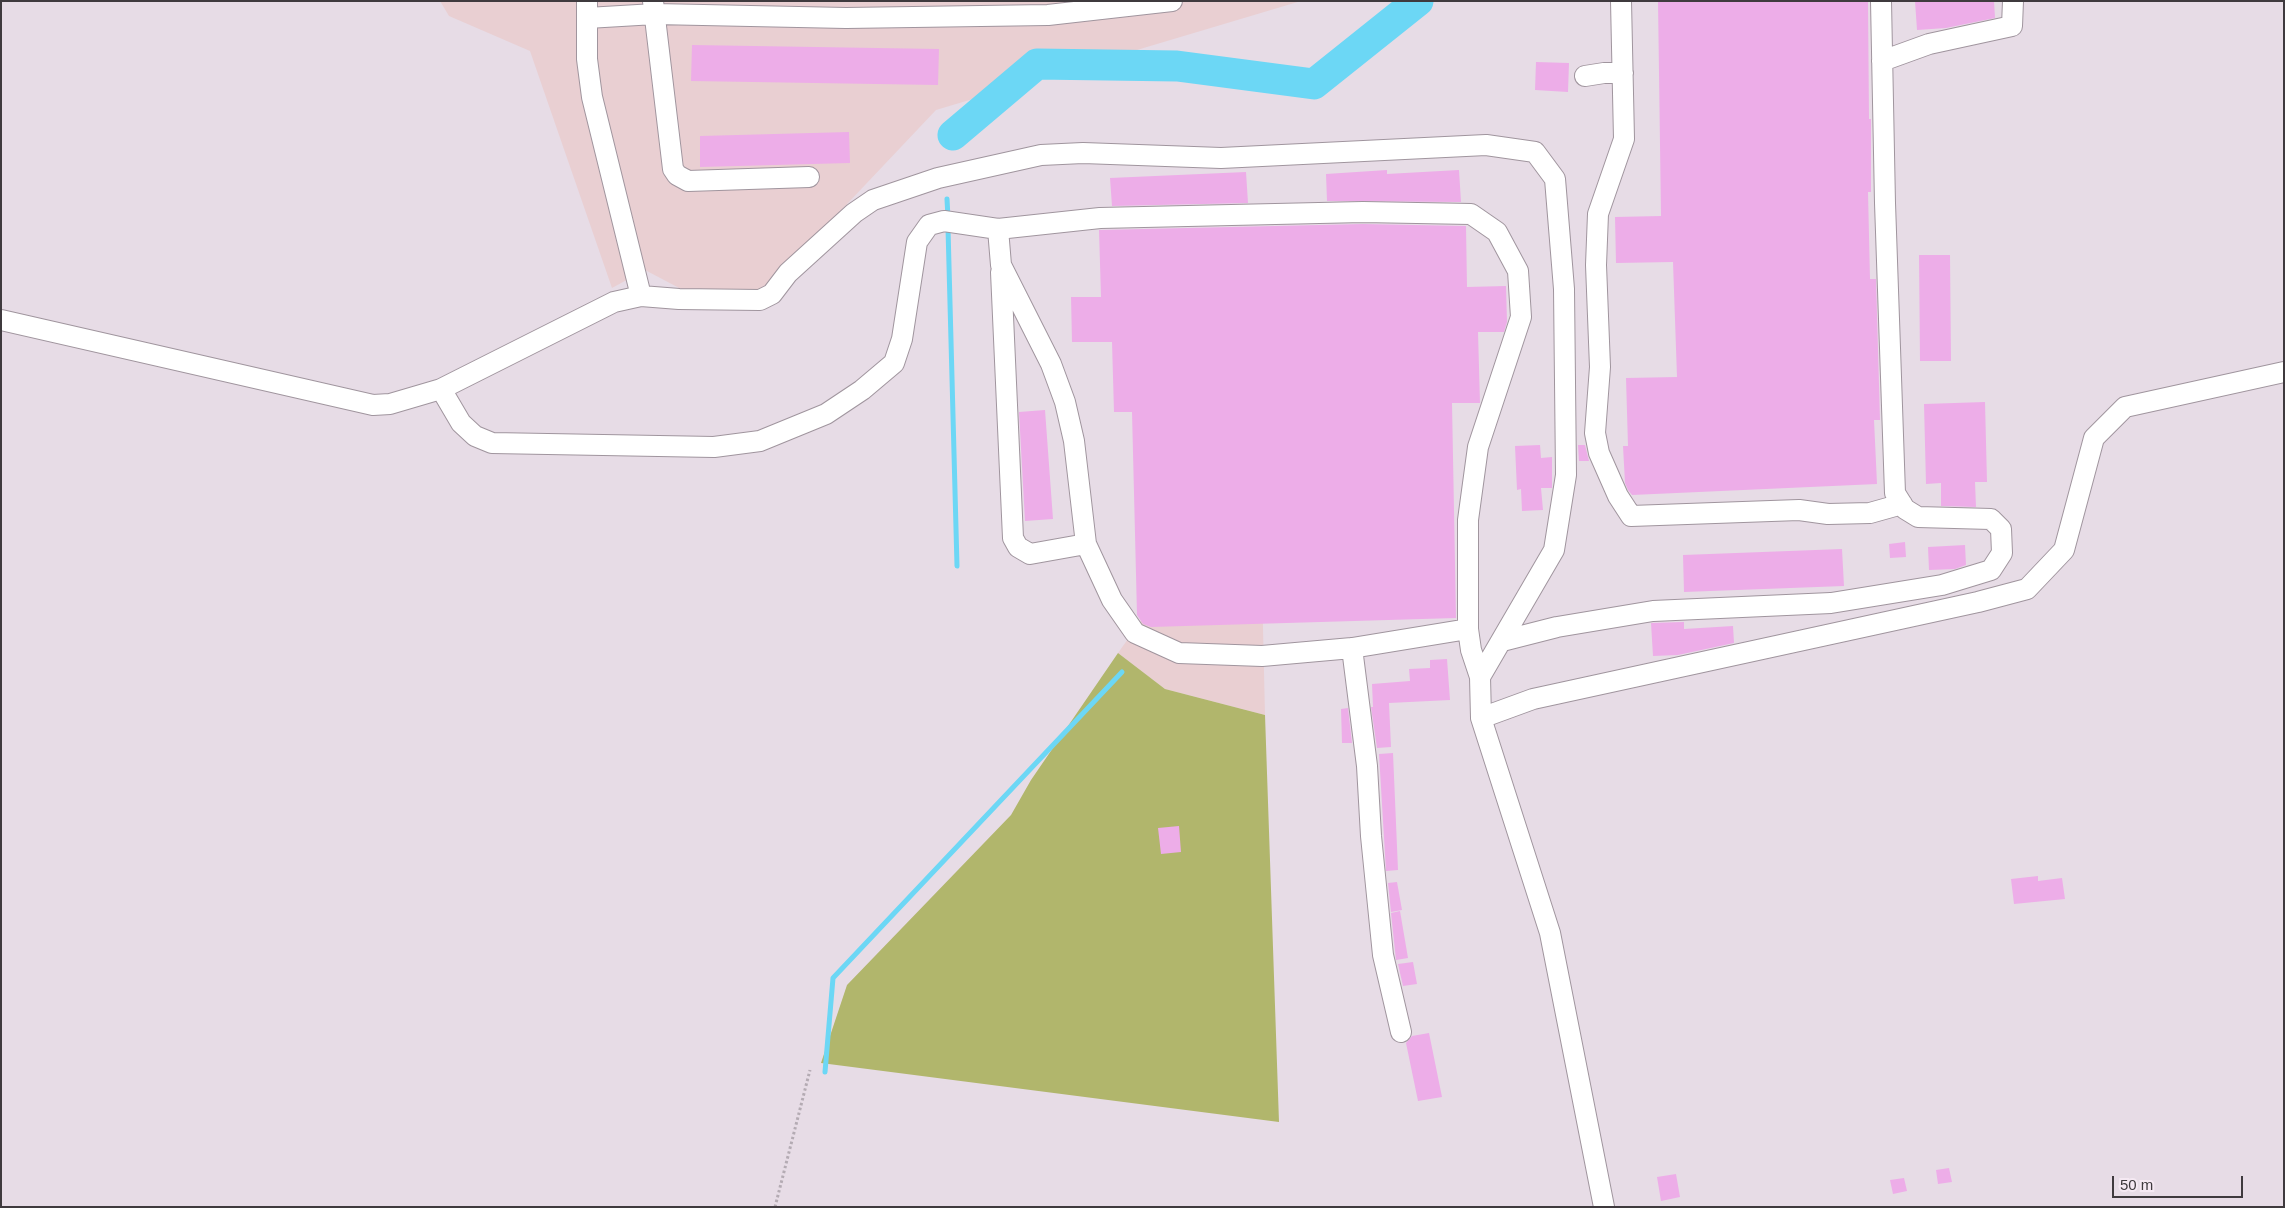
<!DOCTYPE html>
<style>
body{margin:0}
#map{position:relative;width:2285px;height:1208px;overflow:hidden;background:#e7dce6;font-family:Arial,sans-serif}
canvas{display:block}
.frame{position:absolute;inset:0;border:2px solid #3f3a3e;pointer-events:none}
.scale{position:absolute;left:2112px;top:1176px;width:131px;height:22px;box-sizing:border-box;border:2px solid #3f3a3e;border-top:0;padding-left:6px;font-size:15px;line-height:18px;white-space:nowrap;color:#3f3a3e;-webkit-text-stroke:4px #f5e9f3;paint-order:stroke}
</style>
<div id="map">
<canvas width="2285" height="1208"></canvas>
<div class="frame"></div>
<div class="scale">50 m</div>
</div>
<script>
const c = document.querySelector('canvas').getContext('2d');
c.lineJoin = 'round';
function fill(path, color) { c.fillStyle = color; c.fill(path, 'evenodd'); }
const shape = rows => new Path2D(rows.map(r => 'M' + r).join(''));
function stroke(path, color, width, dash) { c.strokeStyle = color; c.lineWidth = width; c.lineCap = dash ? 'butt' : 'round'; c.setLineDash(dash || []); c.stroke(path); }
fill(shape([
 [440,1,1301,1,936,110,761,295,683,290,645,270,612,288,530,51,449,16],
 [1259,455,1265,715,1165,689,1118,653]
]), '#e9cfd2');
fill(shape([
 [1118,653,1165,689,1265,715,1279,1122,821,1063,847,985,1011,815,1031,780]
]), '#b1b66c');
stroke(shape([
 [947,199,948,218],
 [948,228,957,566],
 [825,1072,833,978,1122,672]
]), '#6cd7f5', 5);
stroke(shape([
 [953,135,1037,64,1177,66,1314,84,1418,1]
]), '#6cd7f5', 31);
fill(shape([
 [1658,1,1868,1,1869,119,1871,119,1871,192,1868,192,1870,279,1876,279,1880,420,1874,420,1877,484,1632,495,1628,490,1625,483,1623,446,1628,446,1626,378,1677,377,1673,262,1616,263,1615,217,1661,216],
 [1915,1,1994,1,1995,18,1946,28,1917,30],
 [692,45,939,49,938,85,691,81],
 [1536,62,1569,63,1568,92,1535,90],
 [849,132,850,163,700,167,700,136],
 [1387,170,1387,174,1459,170,1461,202,1327,201,1326,174],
 [1246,172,1248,203,1112,206,1110,178],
 [1363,224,1466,226,1467,287,1506,286,1507,322,1504,332,1478,332,1480,403,1452,403,1456,618,1151,627,1143,624,1137,615,1132,412,1114,412,1112,342,1072,342,1071,297,1101,297,1099,230],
 [1919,255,1950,255,1951,361,1920,361],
 [1985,402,1987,482,1975,482,1976,507,1941,506,1941,483,1926,484,1924,404],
 [1045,410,1053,519,1025,521,1019,412],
 [1540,445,1541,458,1552,457,1552,488,1541,488,1543,510,1522,511,1521,489,1517,490,1515,446],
 [1578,445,1585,445,1589,461,1579,461],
 [1905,542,1906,557,1890,558,1889,544],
 [1965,545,1966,565,1955,569,1929,570,1928,547],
 [1842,549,1844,586,1684,592,1683,555],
 [1684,622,1684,629,1733,626,1734,643,1678,655,1653,656,1651,623],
 [1447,659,1450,700,1389,703,1391,747,1377,748,1371,707,1373,707,1372,684,1410,681,1409,669,1430,668,1430,660],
 [1348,708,1352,743,1342,743,1341,709],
 [1393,753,1398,870,1386,871,1379,754],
 [1179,826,1181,852,1161,854,1158,828],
 [2038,876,2038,881,2062,878,2065,899,2014,904,2011,879],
 [1397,882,1402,910,1391,912,1388,883],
 [1400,911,1408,958,1396,960,1391,913],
 [1413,962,1417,984,1403,986,1398,964],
 [1429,1033,1442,1097,1418,1101,1406,1043,1412,1036],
 [1949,1168,1952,1182,1938,1184,1936,1170],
 [1676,1174,1680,1197,1661,1201,1657,1177],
 [1904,1178,1907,1191,1893,1194,1890,1180]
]), '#edade8');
const minor = shape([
 [587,1,587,59,592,97,641,296],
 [653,1,673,169,677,175,688,181,809,177],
 [1621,1,1624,139,1598,214,1596,265,1600,367,1595,433,1599,453,1618,496,1631,516,1799,510,1828,514,1870,513,1902,504],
 [587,18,655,14,846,18,1048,15,1172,1],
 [1882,61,1929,44,2012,26,2013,1],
 [1585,76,1604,73,1623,73],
 [998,229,1001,265,1051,364,1065,402,1074,441,1086,544,1112,600,1135,633,1179,653,1262,656,1352,648,1468,629],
 [1001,272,1013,538,1018,547,1030,554,1086,544],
 [1,320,373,405,390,404,441,389,614,302,641,296,679,299,760,300,772,294,788,273,854,213,873,200,938,178,1041,155,1083,153,1221,158,1486,145,1535,152,1555,179,1564,289,1566,475,1554,550,1480,677,1481,718,1550,933,1604,1207],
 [441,389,461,423,475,436,492,443,714,447,760,441,826,414,862,390,894,363,902,339,917,242,929,225,944,221,998,229,1100,218,1363,212,1471,214,1497,232,1518,271,1521,317,1478,447,1468,520,1468,629,1471,650,1480,677],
 [1502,641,1557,627,1653,611,1831,603,1942,585,1991,570,2002,553,2001,529,1991,519,1918,517,1905,509,1895,493,1885,203,1881,1],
 [1352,648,1367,766,1371,836,1383,955,1401,1032],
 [1481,718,1533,699,1978,602,2027,589,2064,550,2094,438,2125,407,2284,372]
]);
stroke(minor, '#a0959e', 22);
stroke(shape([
 [775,1207,810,1070]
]), '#b4abb3', 3, [2.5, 2.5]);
stroke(minor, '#fff', 20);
</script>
